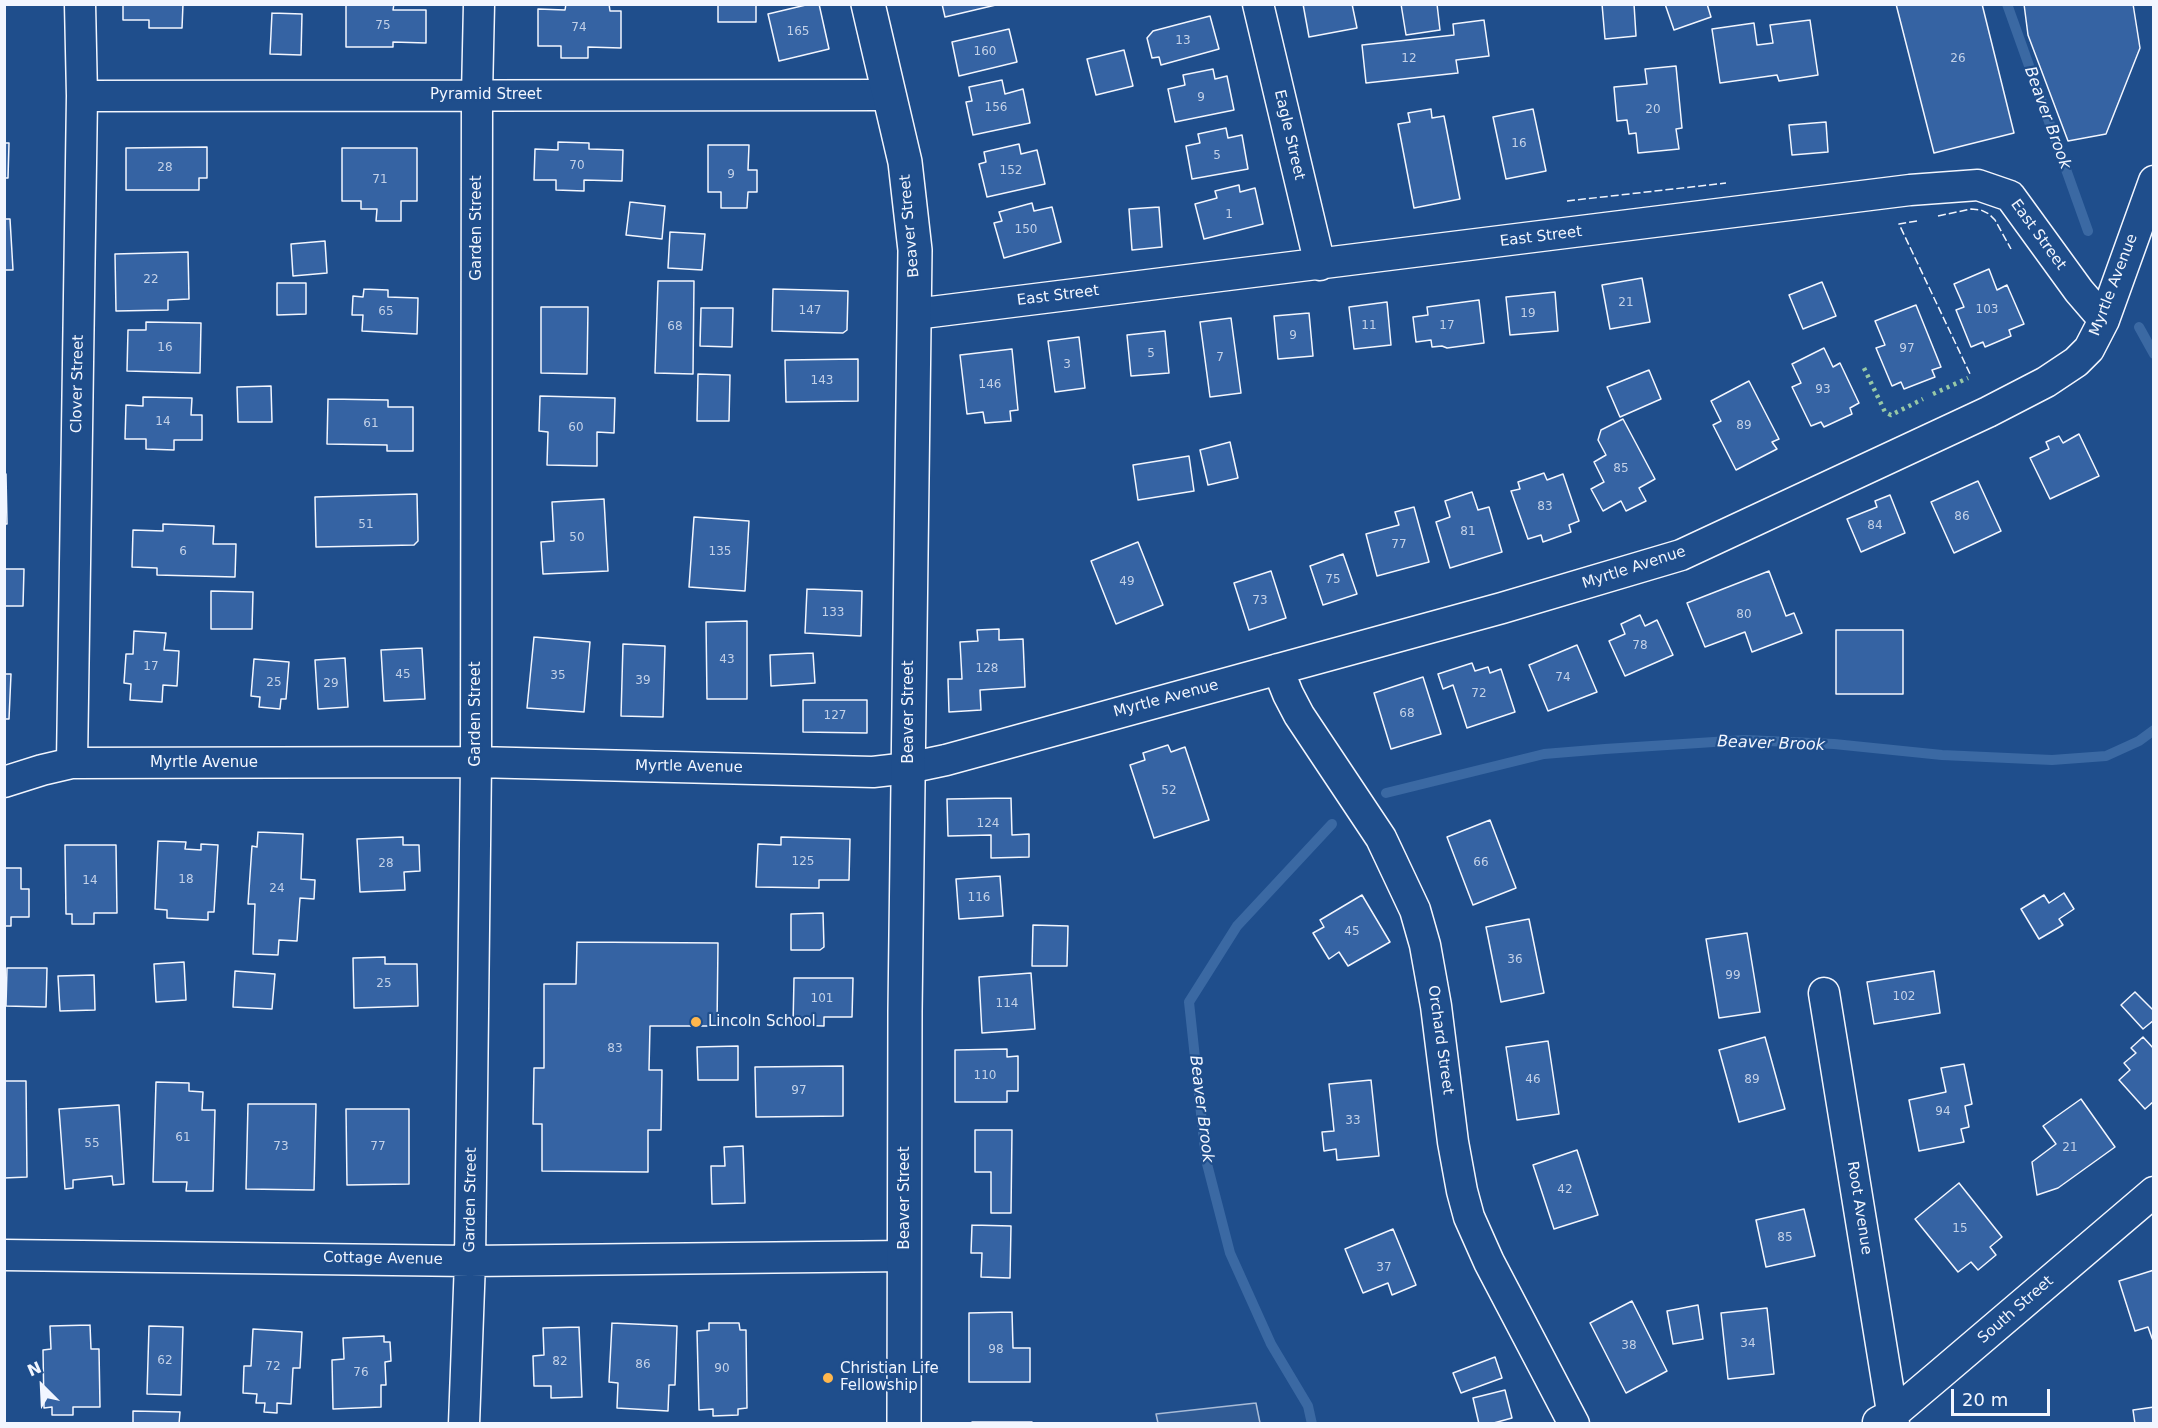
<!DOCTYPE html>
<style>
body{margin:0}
#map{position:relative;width:2158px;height:1428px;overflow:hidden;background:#1f4e8c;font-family:"DejaVu Sans",sans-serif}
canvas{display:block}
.frame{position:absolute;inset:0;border:6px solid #f2f6ff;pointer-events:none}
.north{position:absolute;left:12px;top:1356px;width:60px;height:60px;-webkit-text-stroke:4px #1f4e8c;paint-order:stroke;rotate:336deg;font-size:16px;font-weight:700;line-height:24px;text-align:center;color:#f2f6ff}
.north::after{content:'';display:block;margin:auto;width:21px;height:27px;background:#f2f6ff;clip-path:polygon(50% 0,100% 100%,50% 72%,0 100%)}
.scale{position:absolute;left:1951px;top:1389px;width:99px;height:27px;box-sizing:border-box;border:3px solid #f2f6ff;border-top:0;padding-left:8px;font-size:18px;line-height:21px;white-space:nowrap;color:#f2f6ff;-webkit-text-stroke:4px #1f4e8c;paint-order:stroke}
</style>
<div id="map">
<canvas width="2158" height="1428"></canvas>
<div class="frame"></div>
<div class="north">N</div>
<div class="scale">20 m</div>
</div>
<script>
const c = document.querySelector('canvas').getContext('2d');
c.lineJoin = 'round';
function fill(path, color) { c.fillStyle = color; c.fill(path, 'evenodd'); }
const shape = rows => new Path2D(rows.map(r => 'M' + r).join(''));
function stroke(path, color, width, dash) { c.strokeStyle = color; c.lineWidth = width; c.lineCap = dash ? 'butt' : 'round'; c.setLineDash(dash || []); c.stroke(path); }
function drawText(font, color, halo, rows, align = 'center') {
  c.font = font + ' "DejaVu Sans",sans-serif'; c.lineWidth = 4.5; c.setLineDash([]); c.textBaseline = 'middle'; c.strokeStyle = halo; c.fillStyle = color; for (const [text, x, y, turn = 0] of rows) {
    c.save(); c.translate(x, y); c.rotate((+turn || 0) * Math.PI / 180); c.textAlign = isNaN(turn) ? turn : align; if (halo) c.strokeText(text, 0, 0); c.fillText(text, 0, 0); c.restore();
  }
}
const parking = shape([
 [1256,1403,1260,1423,1158,1423,1156,1414,1256,1403]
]);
fill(parking, '#305b95');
stroke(parking, '#a8bbd7', 1.5);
stroke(shape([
 [2007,4,2088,231],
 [2139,327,2154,354],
 [1386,793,1544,754,1605,749,1745,740,1834,744,1942,755,2052,760,2106,756,2139,741,2154,730],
 [1312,1424,1308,1406,1271,1344,1230,1253,1206,1160,1189,1002,1237,926,1332,824]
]), '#3b69a3', 10);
const building = shape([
 [123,4,183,4,182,28,149,28,149,20,123,20,123,4],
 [346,4,394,4,393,10,426,10,426,43,393,42,393,47,346,47,346,4],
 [566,4,609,4,610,11,621,11,621,48,588,47,588,58,561,58,561,46,538,46,538,9,565,10,566,4],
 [718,4,756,4,756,22,718,22,718,4],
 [810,4,819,4,829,49,779,61,768,14,810,4],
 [942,4,1000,4,945,17,942,4],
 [1303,4,1352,4,1357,28,1309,37,1303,4],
 [1401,4,1437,4,1440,30,1406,35,1401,4],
 [1602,4,1634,4,1636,36,1605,39,1602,4],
 [1665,4,1707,4,1711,17,1674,30,1665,4],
 [1896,4,1982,4,2014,133,1934,153,1896,4],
 [2024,4,2133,4,2140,48,2106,134,2068,141,2028,35,2024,4],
 [272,13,302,14,301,55,270,54,272,13],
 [1210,16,1219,49,1161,65,1159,57,1152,58,1147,38,1153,31,1210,16],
 [1484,20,1489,56,1456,60,1458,73,1366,83,1362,45,1454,35,1453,24,1484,20],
 [1810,20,1818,75,1779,81,1777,75,1720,83,1712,29,1754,23,1757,45,1773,43,1770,25,1810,20],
 [1009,29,1017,62,959,76,952,42,1009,29],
 [1124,50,1133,86,1096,95,1087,59,1124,50],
 [1676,66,1682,128,1676,129,1679,149,1638,153,1636,133,1629,134,1627,120,1617,121,1614,87,1647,84,1645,69,1676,66],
 [1213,69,1215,79,1227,76,1234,110,1175,122,1168,89,1185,85,1183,75,1213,69],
 [1002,80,1005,94,1023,89,1030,123,973,135,966,102,972,101,969,87,1002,80],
 [1431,109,1432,118,1444,116,1460,199,1414,208,1398,124,1410,122,1408,113,1431,109],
 [1533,109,1546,171,1506,179,1493,117,1533,109],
 [1826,122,1828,152,1792,155,1789,125,1826,122],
 [1226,128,1228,138,1242,135,1248,169,1192,179,1186,146,1200,143,1198,134,1226,128],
 [558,142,589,143,589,149,623,150,622,181,584,180,584,191,556,190,556,180,534,180,535,149,558,150,558,142],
 [4,143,9,143,8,178,4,178,4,143],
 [1019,144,1021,154,1037,150,1045,184,987,197,979,164,986,162,984,152,1019,144],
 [708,145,749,145,748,170,757,170,757,192,748,192,747,208,721,208,721,192,708,192,708,145],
 [207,147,207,178,199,178,199,190,126,190,126,148,207,147],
 [342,148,417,148,417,201,401,201,401,221,376,221,377,209,361,209,361,201,342,201,342,148],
 [1239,185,1240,192,1255,188,1263,224,1204,239,1195,204,1217,198,1215,191,1239,185],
 [630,202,665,206,662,239,626,235,630,202],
 [1032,203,1034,211,1052,207,1061,242,1004,258,994,223,1002,221,999,212,1032,203],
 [1159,207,1162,247,1132,250,1129,209,1159,207],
 [4,219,10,219,13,270,4,270,4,219],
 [670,232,705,234,702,270,668,268,670,232],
 [325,241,327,273,293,276,291,244,325,241],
 [188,252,189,299,168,300,168,310,116,311,115,254,188,252],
 [1989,269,1997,290,2007,285,2024,324,2009,330,2011,336,1985,347,1983,342,1971,347,1956,310,1964,307,1954,284,1989,269],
 [1642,278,1650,322,1610,329,1602,285,1642,278],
 [658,281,694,281,693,374,655,373,658,281],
 [1822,282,1836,316,1803,329,1789,295,1822,282],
 [277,283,306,283,306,314,277,315,277,283],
 [364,289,388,290,388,297,418,298,417,334,362,331,363,315,352,315,353,296,363,297,364,289],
 [773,289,848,291,847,330,843,333,772,331,773,289],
 [1555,292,1558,331,1510,335,1506,297,1555,292],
 [1479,300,1484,343,1447,348,1442,346,1432,347,1431,340,1416,342,1413,317,1428,315,1427,307,1479,300],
 [1387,302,1391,345,1354,349,1349,307,1387,302],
 [1916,305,1941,367,1932,370,1935,377,1904,389,1901,382,1892,386,1876,348,1885,345,1875,321,1916,305],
 [541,307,588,307,587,374,541,373,541,307],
 [701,308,733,308,732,347,700,346,701,308],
 [1309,313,1313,356,1278,359,1274,316,1309,313],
 [1231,318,1241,393,1210,397,1200,322,1231,318],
 [146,322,201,323,200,373,127,371,128,330,146,330,146,322],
 [1165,331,1169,373,1131,376,1127,335,1165,331],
 [1079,337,1085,388,1055,392,1048,341,1079,337],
 [1824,348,1833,367,1840,363,1859,403,1850,408,1852,414,1824,427,1821,422,1811,426,1792,387,1801,383,1792,364,1824,348],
 [1012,349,1018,410,1010,411,1011,421,985,423,983,412,967,414,960,355,1012,349],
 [858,359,858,401,786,402,785,360,858,359],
 [1649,370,1661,399,1620,417,1607,387,1649,370],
 [698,374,730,375,729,421,697,421,698,374],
 [1749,381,1779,439,1772,442,1777,449,1736,470,1713,425,1721,421,1711,401,1749,381],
 [271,386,272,422,238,422,237,387,271,386],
 [540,396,615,398,614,433,597,432,597,466,547,465,548,432,539,431,540,396],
 [143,397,192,398,191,415,202,415,202,440,174,440,174,450,146,449,146,439,125,439,126,405,143,406,143,397],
 [328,399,388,400,388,407,413,407,413,451,387,451,387,445,327,444,328,399],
 [1623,419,1655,479,1639,488,1646,501,1626,511,1621,501,1603,511,1591,489,1604,482,1594,462,1606,455,1598,440,1601,430,1623,419],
 [2079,434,2099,476,2050,499,2030,458,2049,449,2046,442,2059,436,2063,443,2079,434],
 [1230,442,1238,478,1208,485,1200,450,1230,442],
 [1189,456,1194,491,1138,500,1133,465,1189,456],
 [1544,473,1547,480,1563,474,1579,521,1569,525,1571,532,1543,542,1541,535,1528,539,1511,491,1520,489,1518,482,1544,473],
 [4,474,6,474,7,524,4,524,4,474],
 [1978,481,2001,531,1954,553,1931,502,1978,481],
 [1472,492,1478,510,1489,507,1502,552,1450,568,1436,522,1450,517,1445,501,1472,492],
 [417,494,418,541,414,545,316,547,315,497,417,494],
 [1890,495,1905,533,1861,552,1847,519,1877,507,1875,501,1890,495],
 [604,499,608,571,543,574,541,542,554,541,552,502,604,499],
 [1414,507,1429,562,1377,576,1366,534,1399,525,1395,512,1414,507],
 [694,517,749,521,745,591,689,587,694,517],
 [163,524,214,526,213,544,236,544,235,577,157,575,157,568,132,567,133,530,163,531,163,524],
 [1138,542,1163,605,1116,624,1091,561,1138,542],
 [1343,554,1357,594,1323,605,1310,566,1343,554],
 [4,569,24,569,23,606,4,606,4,569],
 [1271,571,1286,618,1249,630,1234,583,1271,571],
 [1769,571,1786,616,1794,613,1802,633,1752,652,1745,632,1705,647,1687,603,1769,571],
 [807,589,862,591,861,636,805,633,807,589],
 [211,591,253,592,252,629,211,629,211,591],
 [1640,615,1645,626,1657,620,1673,655,1625,676,1609,641,1625,634,1621,624,1640,615],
 [747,621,747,699,707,699,706,622,747,621],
 [999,629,999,640,1023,639,1025,687,980,690,981,710,949,712,948,679,962,679,960,642,978,641,977,630,999,629],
 [1836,630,1903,630,1903,694,1836,694,1836,630],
 [134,631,166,633,164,650,179,651,177,686,163,685,162,702,130,700,131,684,124,683,126,654,133,654,134,631],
 [534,637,590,642,584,712,527,708,534,637],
 [623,644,665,646,663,717,621,716,623,644],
 [1577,645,1597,692,1548,711,1529,665,1577,645],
 [422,648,425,699,384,701,381,650,422,648],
 [813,653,815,683,771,686,770,655,813,653],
 [345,658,348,707,318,709,315,660,345,658],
 [254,659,289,662,286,699,281,699,280,709,259,707,260,697,251,696,254,659],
 [1472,663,1475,671,1488,667,1490,673,1501,669,1515,712,1467,728,1453,685,1443,689,1438,674,1472,663],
 [4,674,11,674,9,719,4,719,4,674],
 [1423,677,1441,734,1391,749,1374,693,1423,677],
 [803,700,867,700,867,733,803,732,803,700],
 [1168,745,1171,752,1185,747,1209,820,1154,838,1130,765,1145,760,1143,753,1168,745],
 [1011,798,1012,835,1029,834,1029,857,991,858,991,835,948,836,947,799,1011,798],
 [1490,820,1516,888,1473,905,1447,837,1490,820],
 [258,832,303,834,301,879,315,880,314,899,300,898,297,941,279,940,278,955,253,954,255,904,248,904,252,846,257,847,258,832],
 [403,837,403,845,419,845,420,871,404,872,405,890,360,892,357,839,403,837],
 [781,837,850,839,849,880,819,880,819,888,756,887,758,844,781,845,781,837],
 [158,841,186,842,185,849,201,850,201,844,218,845,214,912,208,912,208,920,167,918,167,910,155,909,158,841],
 [65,845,116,845,117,913,94,913,94,924,72,924,72,914,66,914,65,845],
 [4,868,21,868,21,889,29,889,29,917,11,917,11,926,4,926,4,868],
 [1000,876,1003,916,959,919,956,879,1000,876],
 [2064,893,2074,909,2059,919,2063,925,2039,939,2021,909,2044,895,2049,903,2064,893],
 [1362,895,1390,942,1348,966,1339,952,1329,959,1313,933,1324,927,1320,920,1362,895],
 [823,913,824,947,820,950,791,950,791,914,823,913],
 [1529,919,1544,993,1501,1002,1486,927,1529,919],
 [1033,925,1068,926,1067,966,1032,966,1033,925],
 [1747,933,1760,1012,1719,1018,1706,939,1747,933],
 [577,942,718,943,717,1026,650,1026,649,1070,662,1070,661,1130,648,1130,648,1172,542,1171,542,1124,533,1124,534,1068,544,1068,544,984,576,984,577,942],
 [385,957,385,964,417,964,418,1006,354,1008,353,958,385,957],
 [184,962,186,1000,156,1002,154,964,184,962],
 [7,968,47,968,46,1007,6,1006,7,968],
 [235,971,275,974,272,1009,233,1007,235,971],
 [1934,971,1940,1013,1874,1024,1867,982,1934,971],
 [1031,973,1035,1029,982,1033,979,977,1031,973],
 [94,975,95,1010,60,1011,58,976,94,975],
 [794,978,853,978,852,1017,824,1017,824,1026,793,1025,794,978],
 [2135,992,2154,1011,2154,1020,2143,1029,2121,1005,2135,992],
 [1765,1037,1785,1109,1739,1122,1719,1050,1765,1037],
 [2143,1037,2154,1049,2154,1101,2145,1109,2119,1080,2130,1070,2124,1063,2136,1053,2131,1048,2143,1037],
 [1548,1041,1559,1114,1517,1120,1506,1047,1548,1041],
 [738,1046,738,1080,698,1080,697,1047,738,1046],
 [1007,1049,1007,1057,1018,1056,1018,1091,1007,1091,1007,1102,955,1102,955,1050,1007,1049],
 [1964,1064,1972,1104,1965,1106,1969,1127,1961,1129,1964,1142,1919,1151,1909,1100,1946,1092,1941,1068,1964,1064],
 [843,1066,843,1116,756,1117,755,1067,843,1066],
 [1371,1080,1379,1156,1337,1160,1336,1149,1324,1151,1322,1132,1334,1131,1329,1084,1371,1080],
 [4,1081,26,1081,27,1177,4,1178,4,1081],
 [156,1082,189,1083,189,1091,203,1092,202,1110,215,1110,213,1191,186,1191,187,1182,153,1182,156,1082],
 [2081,1099,2115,1147,2058,1188,2037,1195,2032,1162,2056,1144,2043,1126,2081,1099],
 [248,1104,316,1104,314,1190,246,1189,248,1104],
 [119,1105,124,1184,113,1185,112,1176,73,1180,73,1188,65,1189,59,1109,119,1105],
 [346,1109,409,1109,409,1184,347,1185,346,1109],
 [975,1130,1012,1130,1011,1213,991,1213,991,1172,975,1172,975,1130],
 [743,1146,745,1203,712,1204,711,1166,725,1166,724,1147,743,1146],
 [1577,1150,1598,1215,1554,1229,1533,1165,1577,1150],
 [1959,1183,2002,1237,1990,1247,1996,1255,1978,1270,1971,1262,1958,1272,1915,1219,1959,1183],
 [1804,1209,1815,1256,1766,1267,1756,1220,1804,1209],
 [972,1225,1011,1226,1010,1278,981,1277,982,1253,971,1253,972,1225],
 [1393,1229,1416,1285,1392,1295,1388,1283,1363,1293,1345,1249,1393,1229],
 [2154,1270,2154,1341,2153,1341,2148,1327,2135,1331,2119,1281,2154,1270],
 [1632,1301,1667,1371,1626,1393,1590,1323,1632,1301],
 [1698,1305,1703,1339,1673,1344,1667,1311,1698,1305],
 [1767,1308,1774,1374,1728,1379,1721,1313,1767,1308],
 [1012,1312,1013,1348,1030,1348,1030,1382,969,1382,969,1313,1012,1312],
 [612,1323,677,1326,675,1385,669,1385,668,1411,617,1408,618,1383,609,1382,612,1323],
 [709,1323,739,1323,740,1330,746,1330,747,1408,738,1409,738,1415,713,1416,713,1409,699,1410,697,1331,709,1330,709,1323],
 [90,1325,91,1349,99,1349,100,1407,73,1407,73,1415,52,1415,52,1407,44,1408,43,1350,51,1349,50,1326,90,1325],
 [149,1326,183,1327,181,1395,147,1394,149,1326],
 [579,1327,582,1397,551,1398,551,1386,534,1386,533,1356,544,1355,543,1328,579,1327],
 [253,1329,302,1332,300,1368,293,1368,291,1404,277,1403,277,1413,264,1412,265,1403,256,1403,257,1394,243,1393,244,1366,251,1366,253,1329],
 [384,1336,384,1342,390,1342,391,1361,385,1362,386,1385,381,1385,381,1407,333,1409,332,1360,344,1359,343,1338,384,1336],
 [1495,1357,1502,1378,1461,1393,1453,1373,1495,1357],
 [1505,1390,1512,1418,1490,1424,1479,1424,1473,1398,1505,1390],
 [2154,1407,2154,1424,2135,1424,2133,1410,2154,1407],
 [133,1411,180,1412,179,1424,133,1424,133,1411],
 [972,1422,1032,1422,1032,1424,972,1424,972,1422]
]);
fill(building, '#3563a3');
stroke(building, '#f2f6ff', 1.5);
const street = shape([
 [1258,4,1320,265],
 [82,96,889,95],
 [915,314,1910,190,1978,185,2010,196,2079,291,2104,320],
 [1278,669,1288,694,1299,715,1381,838,1415,910,1425,945,1436,1006,1453,1142,1462,1191,1469,1217,1489,1262,1574,1424],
 [72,763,82,96,80,4],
 [4,782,42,770,72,763,476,762,873,772,908,768,946,760,1502,608,1681,555,1988,412,2046,382,2076,362,2089,349,2104,320,2154,181],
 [1824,993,1894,1424],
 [4,1255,470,1261,905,1256],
 [1878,1422,1893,1414,1938,1376,2154,1192],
 [464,1424,470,1261,476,762,477,95,479,4]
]);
const secondary = shape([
 [868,4,905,162,915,250,905,1011,904,1424]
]);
stroke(street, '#f2f6ff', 33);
stroke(secondary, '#f2f6ff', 36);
stroke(street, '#1f4e8c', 30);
stroke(secondary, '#1f4e8c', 33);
stroke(shape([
 [1864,368,1885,412,1891,415,1923,399],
 [1933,394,1968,378]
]), '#97c8a6', 4.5, [3, 4.5]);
stroke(shape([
 [1567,201,1726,183],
 [1938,216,1971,209,1981,210,1989,214,1995,220,2011,249],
 [1917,221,1899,224,1971,376]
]), '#f2f6ff', 1.5, [8, 3]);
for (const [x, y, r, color] of [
 [696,1022,6,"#ffb74d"],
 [828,1378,6,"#ffb74d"]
]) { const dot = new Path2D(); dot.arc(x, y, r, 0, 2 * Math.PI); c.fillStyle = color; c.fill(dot); stroke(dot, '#1f4e8c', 2); }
drawText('12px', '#c3d1e8', null, [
 ["75",383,26],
 ["74",579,28],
 ["165",798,32],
 ["13",1183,41],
 ["160",985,52],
 ["12",1409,59],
 ["26",1958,59],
 ["9",1201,98],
 ["156",996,108],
 ["20",1653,110],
 ["16",1519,144],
 ["5",1217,156],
 ["70",577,166],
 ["28",165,168],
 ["152",1011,171],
 ["9",731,175],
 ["71",380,180],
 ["1",1229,215],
 ["150",1026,230],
 ["22",151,280],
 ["21",1626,303],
 ["103",1987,310],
 ["147",810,311],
 ["65",386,312],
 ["19",1528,314],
 ["11",1369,326],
 ["17",1447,326],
 ["68",675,327],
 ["9",1293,336],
 ["16",165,348],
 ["97",1907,349],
 ["5",1151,354],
 ["7",1220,358],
 ["3",1067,365],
 ["143",822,381],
 ["146",990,385],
 ["93",1823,390],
 ["14",163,422],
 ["61",371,424],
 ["89",1744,426],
 ["60",576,428],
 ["85",1621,469],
 ["83",1545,507],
 ["86",1962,517],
 ["51",366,525],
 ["84",1875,526],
 ["81",1468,532],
 ["50",577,538],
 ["77",1399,545],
 ["6",183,552],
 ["135",720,552],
 ["75",1333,580],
 ["49",1127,582],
 ["73",1260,601],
 ["133",833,613],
 ["80",1744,615],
 ["78",1640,646],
 ["43",727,660],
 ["17",151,667],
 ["128",987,669],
 ["45",403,675],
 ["35",558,676],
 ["74",1563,678],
 ["39",643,681],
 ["25",274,683],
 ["29",331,684],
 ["72",1479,694],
 ["68",1407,714],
 ["127",835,716],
 ["52",1169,791],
 ["124",988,824],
 ["125",803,862],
 ["66",1481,863],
 ["28",386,864],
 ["18",186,880],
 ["14",90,881],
 ["24",277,889],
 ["116",979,898],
 ["45",1352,932],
 ["36",1515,960],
 ["99",1733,976],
 ["25",384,984],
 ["102",1904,997],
 ["101",822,999],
 ["114",1007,1004],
 ["83",615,1049],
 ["110",985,1076],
 ["46",1533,1080],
 ["89",1752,1080],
 ["97",799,1091],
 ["94",1943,1112],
 ["33",1353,1121],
 ["61",183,1138],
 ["55",92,1144],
 ["73",281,1147],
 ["77",378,1147],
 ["21",2070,1148],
 ["42",1565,1190],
 ["15",1960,1229],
 ["85",1785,1238],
 ["37",1384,1268],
 ["34",1748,1344],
 ["38",1629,1346],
 ["98",996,1350],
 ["62",165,1361],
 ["82",560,1362],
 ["86",643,1365],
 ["72",273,1367],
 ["90",722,1369],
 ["76",361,1373]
]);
drawText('15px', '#f2f6ff', '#1f4e8c', [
 ["Pyramid Street",486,95],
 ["Eagle Street",1289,135,77],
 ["Beaver Street",910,226,-95],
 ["Garden Street",477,228,-90],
 ["East Street",2038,235,54],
 ["East Street",1541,237,-7],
 ["Myrtle Avenue",2114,285,-69],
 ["East Street",1058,296,-7],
 ["Clover Street",78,384,-89],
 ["Myrtle Avenue",1634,568,-18],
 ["Myrtle Avenue",1166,699,-15],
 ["Beaver Street",909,712,-90],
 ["Garden Street",476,714,-90],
 ["Myrtle Avenue",204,763],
 ["Myrtle Avenue",689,767,1],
 ["Orchard Street",1440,1040,82],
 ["Beaver Street",905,1198,-90],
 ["Garden Street",471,1200,-89],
 ["Root Avenue",1859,1208,81],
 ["Cottage Avenue",383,1259,1],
 ["South Street",2016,1310,-41]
]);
drawText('15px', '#f2f6ff', '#1f4e8c', [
 ["Lincoln School",708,1022],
 ["Christian Life",840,1369],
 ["Fellowship",840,1386]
], 'left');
drawText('italic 16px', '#f2f6ff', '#1f4e8c', [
 ["Beaver Brook",2047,118,70],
 ["Beaver Brook",1771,744,2],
 ["Beaver Brook",1201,1109,83]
]);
</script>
